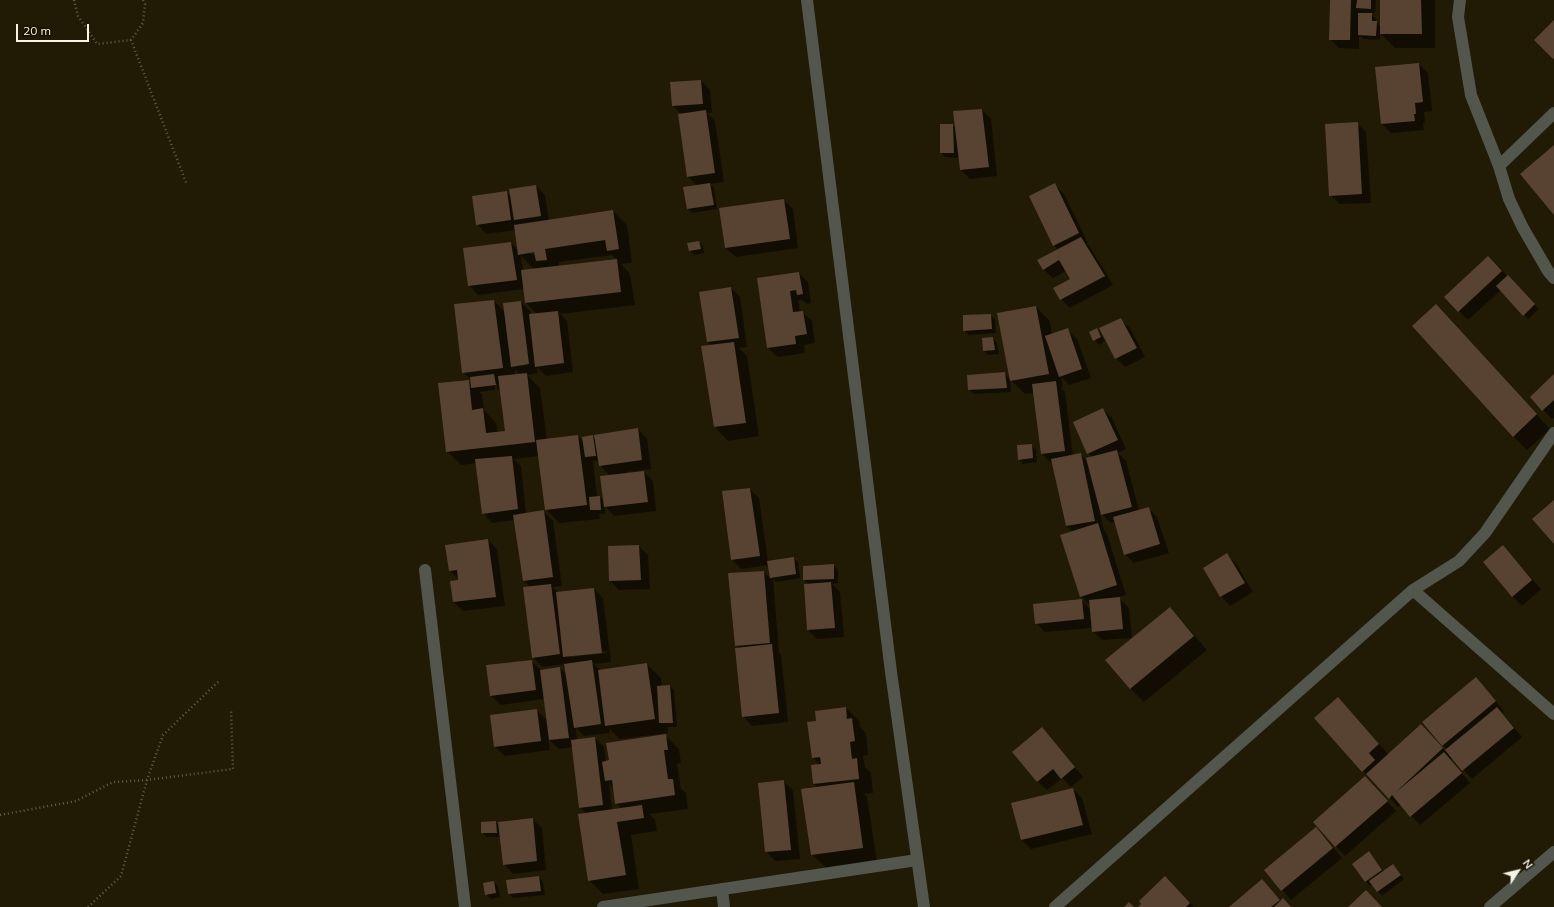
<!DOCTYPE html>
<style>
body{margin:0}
#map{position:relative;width:1554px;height:907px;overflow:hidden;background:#211a04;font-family:Mulish,sans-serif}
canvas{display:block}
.north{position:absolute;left:1498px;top:851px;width:40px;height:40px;-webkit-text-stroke:3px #181100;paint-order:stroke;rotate:55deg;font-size:11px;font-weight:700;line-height:16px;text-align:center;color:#f6f2e4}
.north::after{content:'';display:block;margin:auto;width:14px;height:18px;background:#f6f2e4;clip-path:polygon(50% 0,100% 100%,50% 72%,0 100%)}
.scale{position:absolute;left:16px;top:24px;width:73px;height:18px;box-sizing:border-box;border:2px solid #f6f2e4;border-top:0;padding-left:5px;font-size:12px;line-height:14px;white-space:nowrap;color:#f6f2e4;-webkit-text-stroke:3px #181100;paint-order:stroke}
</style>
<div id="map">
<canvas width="1554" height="907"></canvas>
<div class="north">N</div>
<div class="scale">20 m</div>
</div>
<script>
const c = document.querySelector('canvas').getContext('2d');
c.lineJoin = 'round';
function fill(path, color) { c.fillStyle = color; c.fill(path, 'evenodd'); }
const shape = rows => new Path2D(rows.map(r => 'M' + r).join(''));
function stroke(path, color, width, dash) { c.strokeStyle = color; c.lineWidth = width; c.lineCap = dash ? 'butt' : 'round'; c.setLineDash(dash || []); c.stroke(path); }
fill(shape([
 [1331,0,1376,0,1375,13,1370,13,1376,19,1376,22,1381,27,1381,0,1435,0,1435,48,1395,48,1380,33,1380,40,1363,39,1359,35,1359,49,1339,48,1330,39],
 [1419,64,1428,73,1432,111,1424,112,1425,123,1423,123,1424,130,1391,133,1382,124],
 [701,81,710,90,712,113,707,113,715,121,724,182,710,184,714,188,717,209,692,213,688,208,697,185,688,177,682,115,673,106],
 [982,110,991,119,997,176,970,179,961,170,959,158,945,157,941,153,953,125,956,128],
 [1357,123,1366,132,1371,203,1340,204,1330,195],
 [1055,185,1064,194,1088,243,1086,243,1090,247,1113,285,1070,308,1061,299,1071,279,1066,271,1053,278,1043,269,1058,250,1054,245],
 [536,186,545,195,549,221,613,211,627,225,632,263,621,264,630,274,635,305,560,314,567,321,573,372,546,376,537,367,538,373,527,375,540,388,547,440,578,436,584,442,593,436,596,439,638,429,647,439,651,469,627,472,627,474,644,472,653,481,656,511,614,516,605,506,605,514,599,514,600,519,559,523,546,509,539,456,514,459,521,466,526,514,543,511,553,521,562,586,553,587,559,593,594,589,603,598,611,662,594,664,601,671,647,664,661,678,662,687,670,686,674,690,677,727,668,727,668,733,620,739,609,728,610,733,584,736,576,728,577,740,595,738,604,747,606,762,665,735,679,749,681,763,677,764,681,789,686,793,688,809,650,814,655,820,657,831,631,835,639,889,603,894,589,880,587,814,580,807,573,747,559,749,548,739,550,750,505,756,495,747,536,710,547,720,544,699,501,705,491,696,531,661,541,670,560,668,567,675,565,664,542,667,533,657,530,587,524,581,515,520,492,523,483,513,477,463,461,465,447,451,468,381,472,384,471,380,463,372,494,301,505,312,521,302,530,311,531,315,537,314,526,303,524,289,478,295,469,285,511,243,519,251,516,230,486,234,477,224,506,192,511,197],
 [539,251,539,253,530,254,530,252],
 [612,255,617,260,559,267,559,262],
 [521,256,535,270,523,271],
 [515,369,521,375,515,375],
 [495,384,497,384,497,390,501,389,506,432,498,432,496,423,484,410,482,394,479,392,495,390],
 [599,460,600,465,610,476,604,501,600,497,597,497,593,461],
 [607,651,607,653,571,657,571,655],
 [609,784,614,789,616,803,622,809,612,810],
 [783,200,793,209,798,248,736,257,726,248],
 [699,242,703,246,704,253,694,255,690,250],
 [1498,266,1539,309,1528,319,1501,290,1468,320,1459,311],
 [799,273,808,282,811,303,807,304,802,300,798,300,800,312,802,312,812,321,815,343,804,345,805,353,778,357,768,348,758,279],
 [731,288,740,297,747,347,739,348,747,356,759,436,728,441,715,427,712,346,708,342],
 [1036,307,1050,321,1052,335,1067,330,1077,339,1091,378,1069,385,1061,377,1063,387,1061,388,1065,392,1073,456,1080,454,1086,460,1093,458,1088,453,1103,409,1112,418,1126,449,1118,453,1126,461,1139,511,1148,508,1157,517,1169,553,1134,563,1125,554,1115,522,1111,523,1100,513,1104,530,1107,534,1126,595,1118,597,1129,608,1132,638,1102,640,1093,631,1092,628,1045,632,1036,623,1082,600,1090,609,1090,606,1081,596,1073,532,1066,526,1053,463,1051,463,1042,454,1034,393,1025,394,1010,379,1011,392,974,394,969,390,968,376,1005,374,1011,380],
 [990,315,995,319,996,333,969,335,964,330],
 [1120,319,1130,328,1145,357,1125,367,1116,358],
 [1449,319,1550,429,1527,450,1513,436],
 [1097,329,1105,341,1099,345,1090,333],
 [993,338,997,343,999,354,988,355,984,350],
 [1554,376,1554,418,1552,419,1531,397],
 [1031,445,1036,450,1037,462,1023,464,1019,459],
 [750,489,759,498,768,562,793,558,798,562,800,578,776,582,773,579,779,653,781,655,788,722,752,726,743,716,739,649,736,646,764,572,772,580,769,565,741,569,732,560,723,492],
 [488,540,497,549,505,606,463,611,453,602,460,581,450,571,446,545],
 [639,546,648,555,650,589,619,590,610,581,609,547],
 [1503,547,1541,589,1522,606,1512,596],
 [1227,555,1236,564,1253,592,1230,606,1221,596],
 [833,565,838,570,838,583,832,584,840,592,844,637,817,639,808,630,809,585,804,580],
 [1170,608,1183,622,1207,650,1144,702,1130,688],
 [1476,678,1504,711,1502,713,1522,737,1472,779,1452,758,1450,759,1470,783,1420,825,1401,805,1398,807,1363,771,1338,698,1389,755,1430,735,1445,751,1447,749,1443,745],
 [846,708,860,722,860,727,866,733,868,755,863,756,865,767,871,773,873,793,864,794,867,797,877,861,826,868,812,854,818,788,814,784,812,766,820,765,813,757,817,722],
 [1042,728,1083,777,1071,787,1062,778,1047,790,1037,781],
 [784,781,793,791,800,859,775,861,766,851],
 [1374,786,1396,811,1345,856,1314,822],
 [1073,789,1082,798,1092,834,1031,849,1022,840,1013,804],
 [532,819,542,828,546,870,513,874,504,864,501,837,487,837,482,832,496,822,500,826],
 [1316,828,1342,858,1291,900,1265,870],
 [1369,852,1384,871,1393,865,1404,879,1382,896,1372,884,1370,886,1366,882,1353,864],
 [539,877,543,882,545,895,513,898,509,893],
 [1262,880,1281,901,1290,907,1230,907],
 [494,882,498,886,500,897,491,899,486,894],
 [1178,891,1194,907,1140,907]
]), '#0007');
fill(shape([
 [1330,0,1351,0,1350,40,1329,40],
 [1357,0,1371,0,1371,9,1356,8],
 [1380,0,1421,0,1422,34,1380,34],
 [1358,13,1372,13,1372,21,1377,21,1376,36,1358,35],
 [1554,20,1554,58,1553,59,1534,40],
 [1419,63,1423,102,1415,103,1416,114,1414,114,1415,121,1381,124,1375,67],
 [701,80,703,104,672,106,670,82],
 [982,109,989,167,960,170,953,111],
 [706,110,715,173,687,177,678,114],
 [1358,122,1362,194,1329,196,1325,124],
 [940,124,953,124,954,153,940,153],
 [1554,145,1554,215,1520,174],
 [710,183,714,205,687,209,683,187],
 [1055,183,1079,233,1053,246,1029,196],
 [536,185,541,216,514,220,509,189],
 [507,191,511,220,476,225,472,196],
 [784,199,790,239,725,248,719,208],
 [613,210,619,249,607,251,605,240,545,249,547,260,536,261,534,252,518,255,514,225],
 [1081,237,1105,276,1060,300,1053,288,1070,279,1059,260,1043,270,1037,260],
 [699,241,701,249,689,251,687,243],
 [511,242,517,280,468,286,463,248],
 [1488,256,1502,271,1458,312,1444,297],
 [617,259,621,292,525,303,521,270],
 [799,272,803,294,797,295,796,290,790,291,793,312,803,311,807,334,795,336,796,344,767,348,757,278],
 [1508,275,1535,304,1523,316,1496,286],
 [731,287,739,338,707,342,699,292],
 [494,300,503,368,462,373,454,304],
 [521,301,529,364,511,367,503,303],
 [1436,304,1537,414,1513,437,1412,326],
 [1036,306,1049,374,1010,381,997,313],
 [558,311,564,363,535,367,529,314],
 [991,314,992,329,963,331,963,315],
 [1121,318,1137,348,1115,359,1099,328],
 [1068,328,1082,369,1059,377,1045,336],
 [1097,328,1101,337,1093,341,1089,332],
 [993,337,995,350,983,351,982,338],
 [734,342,746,423,714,427,701,346],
 [1005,372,1007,388,968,390,967,375],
 [527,373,535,442,446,452,438,383,469,380,472,410,483,408,486,433,505,431,498,376],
 [494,374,496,385,471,388,470,377],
 [1554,374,1554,400,1542,411,1530,397],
 [1056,381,1065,451,1041,454,1032,384],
 [1103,408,1118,440,1087,454,1073,422],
 [638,428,642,460,599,466,594,435],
 [578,435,587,505,545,510,536,440],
 [593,435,596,456,585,457,582,437],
 [1032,444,1033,458,1018,460,1017,445],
 [1117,450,1132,507,1101,515,1086,458],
 [1081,453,1095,521,1066,526,1051,459],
 [512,456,518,509,482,514,475,459],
 [644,471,648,502,604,507,600,476],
 [750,488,760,556,731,560,722,491],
 [600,496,601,510,590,510,589,497],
 [1554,500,1554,544,1532,519],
 [1149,507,1160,544,1124,555,1113,517],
 [544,510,553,577,523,581,513,515],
 [1098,523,1117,585,1080,597,1060,535],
 [488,539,496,597,453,602,450,581,458,580,457,570,449,571,445,545],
 [639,545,641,580,609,581,608,546],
 [1503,545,1532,580,1512,597,1483,562],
 [1227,553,1245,583,1220,597,1203,568],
 [794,557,796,574,770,578,767,561],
 [834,564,834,579,803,580,803,566],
 [764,571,770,643,735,646,728,573],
 [831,582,835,628,807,630,804,584],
 [551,584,560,654,532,658,523,587],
 [594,588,602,653,563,657,556,592],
 [1120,597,1123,629,1092,632,1089,600],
 [1082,599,1084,619,1035,624,1033,604],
 [1170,607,1194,636,1130,689,1105,660],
 [772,644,779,713,742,717,735,648],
 [532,660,536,690,490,696,486,665],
 [592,660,601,724,574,728,564,664],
 [647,663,655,719,605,726,598,670],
 [560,667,569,738,549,740,540,670],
 [1476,677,1496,701,1442,746,1422,722],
 [670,685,673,723,659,723,657,686],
 [1338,697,1379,744,1369,753,1375,760,1362,772,1314,718],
 [846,707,847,719,852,718,855,741,850,742,852,759,857,758,859,779,813,784,811,765,821,764,820,757,812,758,807,722,816,721,815,711],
 [1497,707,1514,728,1462,771,1445,750],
 [537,709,541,741,494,747,490,715],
 [1421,724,1443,748,1395,793,1444,752,1462,773,1410,817,1392,795,1389,799,1366,774],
 [1042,727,1075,767,1061,779,1053,769,1037,782,1012,752],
 [666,734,668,750,664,750,668,779,673,779,675,795,615,804,612,780,605,781,602,762,609,760,606,743],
 [595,737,603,805,579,808,571,740],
 [1365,776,1388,801,1335,847,1313,822],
 [784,780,791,850,765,852,758,783],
 [854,782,863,848,811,855,801,789],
 [1073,788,1083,825,1021,840,1011,803],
 [642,805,644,818,617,822,626,875,588,881,578,814],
 [533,818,537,861,503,865,498,822],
 [496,821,497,833,481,833,481,822],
 [1316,827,1333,848,1281,891,1264,870],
 [1369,851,1382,870,1365,882,1352,864],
 [1393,864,1401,875,1377,892,1369,881],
 [539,876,541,891,508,894,506,880],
 [1165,876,1190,903,1186,907,1138,907,1141,904,1139,901],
 [1262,879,1280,900,1271,907,1229,907],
 [494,881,496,893,485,895,483,883],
 [1366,890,1382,907,1348,907],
 [1283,898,1291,907,1274,907],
 [1129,902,1134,907,1124,907]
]), '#584333');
stroke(shape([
 [74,0,78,16,97,44,131,40],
 [143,0,145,4,143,23,131,40,187,185],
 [0,815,76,801,113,782,147,780,233,769,231,709],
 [88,907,121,876,147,780,163,735,220,680]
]), '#655e4b', 2.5, [1, 3]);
stroke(shape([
 [1460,0,1458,17,1471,95,1499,166,1509,199,1523,228,1548,271,1554,278],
 [1499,166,1554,113],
 [425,570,465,907],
 [1413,590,1554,714],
 [722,889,724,907],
 [603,907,917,860],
 [1055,907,1413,590,1459,561,1485,533,1554,433],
 [1490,907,1554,852]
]), '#52564c', 12);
stroke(shape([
 [807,0,891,672,924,907]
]), '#52564c', 12);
</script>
